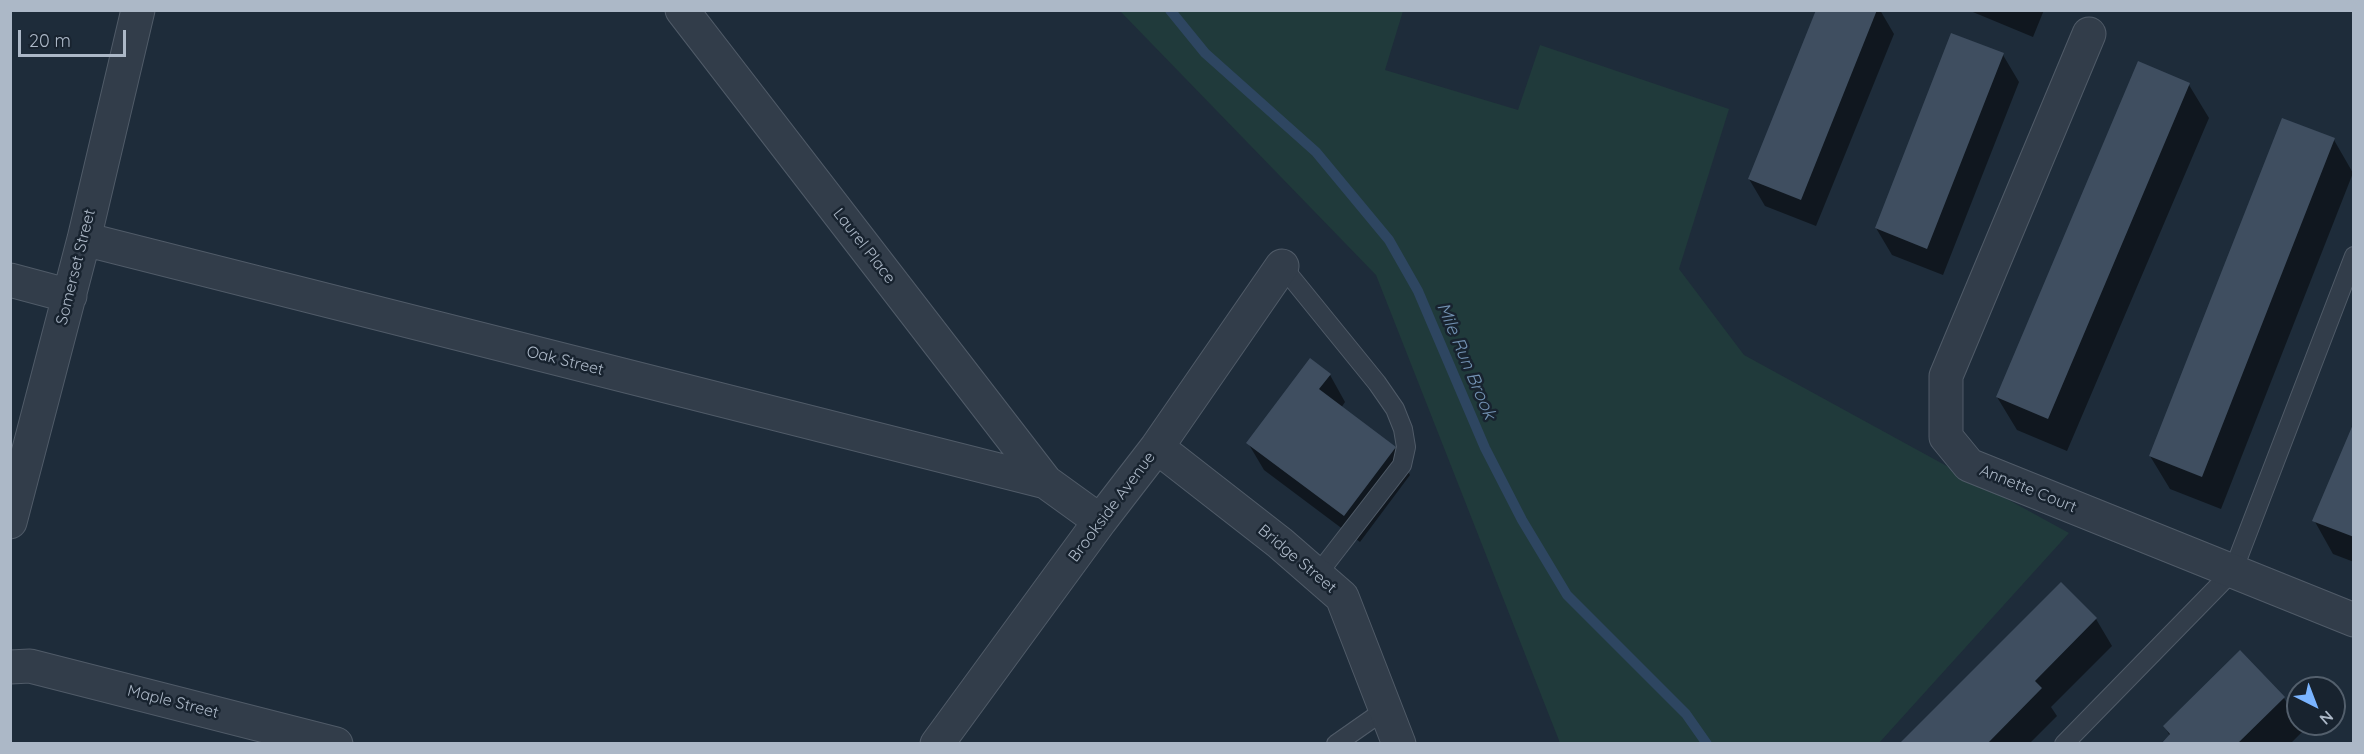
<!DOCTYPE html>
<style>
body{margin:0}
#map{position:relative;width:2364px;height:754px;overflow:hidden;background:#1e2c3a;font-family:Quicksand,sans-serif}
canvas{display:block}
.frame{position:absolute;inset:0;border:12px solid #acb8c7;pointer-events:none}
.north{position:absolute;left:2286px;top:676px;width:60px;height:60px;box-sizing:border-box;background:#18232f;border:2px solid #535f6c;border-radius:50%;rotate:138deg;font-size:16px;font-weight:700;line-height:24px;text-align:center;color:#acb8c7}
.north::after{content:'';display:block;margin:auto;width:21px;height:27px;background:#7ab4ff;clip-path:polygon(50% 0,100% 100%,50% 72%,0 100%)}
.scale{position:absolute;left:18px;top:30px;width:108px;height:27px;box-sizing:border-box;border:3px solid #acb8c7;border-top:0;padding-left:8px;font-size:18px;line-height:21px;white-space:nowrap;color:#acb8c7;-webkit-text-stroke:4px #18232f;paint-order:stroke}
</style>
<div id="map">
<canvas width="2364" height="754"></canvas>
<div class="frame"></div>
<div class="north">N</div>
<div class="scale">20 m</div>
</div>
<script>
const c = document.querySelector('canvas').getContext('2d');
c.lineJoin = 'round';
function fill(path, color) { c.fillStyle = color; c.fill(path, 'evenodd'); }
const shape = rows => new Path2D(rows.map(r => 'M' + r).join(''));
function stroke(path, color, width, dash) { c.strokeStyle = color; c.lineWidth = width; c.lineCap = dash ? 'butt' : 'round'; c.setLineDash(dash || []); c.stroke(path); }
function drawText(font, color, halo, rows, align = 'center') {
  c.font = font + ' Quicksand,sans-serif'; c.lineWidth = 5; c.setLineDash([]); c.textBaseline = 'middle'; c.strokeStyle = halo; c.fillStyle = color; for (const [text, x, y, turn = 0] of rows) {
    c.save(); c.translate(x, y); c.rotate((+turn || 0) * Math.PI / 180); c.textAlign = isNaN(turn) ? turn : align; if (halo) c.strokeText(text, 0, 0); c.fillText(text, 0, 0); c.restore();
  }
}
fill(shape([
 [1120,11,1403,11,1385,70,1518,110,1540,45,1729,109,1679,269,1744,355,2069,533,1879,743,1560,743,1376,275]
]), '#203a3b');
fill(shape([
 [1817,10,1880,10,1894,34,1816,226,1765,206,1749,179],
 [1968,10,2044,10,2033,37],
 [2003,55,2019,82,1943,275,1892,255,1876,228],
 [2139,63,2189,85,2209,118,2067,451,2017,430,1997,397],
 [2334,140,2353,173,2221,509,2170,489,2150,456],
 [1330,375,1345,402,1341,408,1395,448,1410,475,1360,542,1264,470,1248,443],
 [2354,426,2354,562,2333,554,2314,520],
 [2061,584,2096,619,2112,646,2051,707,2057,716,2029,744,1901,744],
 [2284,698,2303,731,2290,744,2163,744,2170,736,2164,726]
]), '#0007');
stroke(shape([
 [1170,10,1205,53,1316,152,1389,240,1418,291,1485,448,1522,520,1567,595,1686,714,1707,744]
]), '#2e4661', 10);
fill(shape([
 [1816,10,1877,10,1801,200,1748,179],
 [1951,33,2004,53,1927,249,1875,228],
 [2138,61,2190,83,2048,419,1996,397],
 [2282,118,2335,138,2202,477,2149,456],
 [1310,358,1331,374,1319,389,1396,447,1344,516,1246,443],
 [2354,422,2354,537,2312,521],
 [2061,582,2097,618,2035,681,2042,688,1987,744,1899,744],
 [2240,650,2285,697,2237,744,2161,744,2170,734,2163,726]
]), '#3f4e60');
const lane = shape([
 [1282,266,1377,383,1395,409,1403,429,1406,447,1402,465,1317,575],
 [1336,744,1386,709],
 [2064,744,2233,571,2354,256]
]);
const street = shape([
 [682,10,1046,482,1100,521],
 [2089,34,1946,376,1946,437,1969,465,2354,620],
 [84,239,1046,482],
 [10,280,70,296],
 [1157,447,1280,543,1342,597,1399,744],
 [10,522,84,239,138,10],
 [10,667,30,666,336,744],
 [937,744,1100,521,1157,447,1282,266]
]);
stroke(lane, '#505b68', 20);
stroke(street, '#505b68', 35);
stroke(lane, '#323d4a', 18);
stroke(street, '#323d4a', 33);
drawText('16px', '#acb8c7', '#18232f', [
 ["Laurel Place",864,246,52],
 ["Somerset Street",76,267,-76],
 ["Oak Street",565,361,14],
 ["Annette Court",2028,489,22],
 ["Brookside Avenue",1112,507,-53],
 ["Bridge Street",1297,559,40],
 ["Maple Street",173,702,14]
]);
drawText('italic 18px', '#7291b2', '#18232f', [
 ["Mile Run Brook",1466,361,67]
]);
</script>
